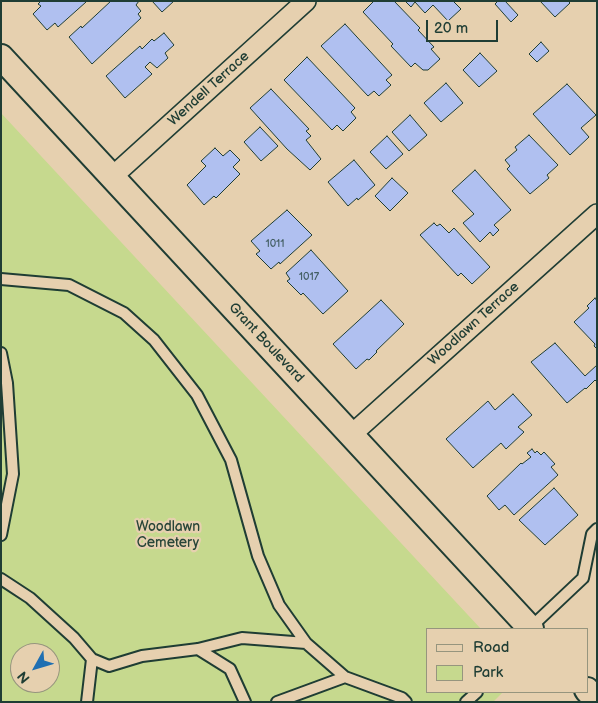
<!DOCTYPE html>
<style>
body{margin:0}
#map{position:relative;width:598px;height:703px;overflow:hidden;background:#e6d0af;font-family:"Balsamiq Sans",sans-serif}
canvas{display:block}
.frame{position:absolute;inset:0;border:2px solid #1f3d34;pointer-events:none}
.legend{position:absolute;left:426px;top:628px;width:162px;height:65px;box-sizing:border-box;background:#e6d0af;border:1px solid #96957e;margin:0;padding:6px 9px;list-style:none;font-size:15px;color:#1f3d34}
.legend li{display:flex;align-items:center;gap:10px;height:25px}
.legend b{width:25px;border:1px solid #96957e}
.north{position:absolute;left:10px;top:643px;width:50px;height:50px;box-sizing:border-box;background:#e6d0af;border:1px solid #96957e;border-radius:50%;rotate:231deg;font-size:14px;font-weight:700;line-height:20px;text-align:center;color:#1f3d34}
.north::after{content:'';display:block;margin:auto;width:18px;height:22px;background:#1f6fb2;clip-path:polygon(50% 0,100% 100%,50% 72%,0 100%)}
.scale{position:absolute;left:426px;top:20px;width:72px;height:22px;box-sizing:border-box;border:2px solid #1f3d34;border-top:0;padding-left:6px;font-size:15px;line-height:18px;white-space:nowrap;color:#1f3d34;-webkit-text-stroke:4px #e6d0af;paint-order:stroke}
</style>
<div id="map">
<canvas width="598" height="703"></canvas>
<div class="frame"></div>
<ul class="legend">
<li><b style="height:6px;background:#e6d0af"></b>Road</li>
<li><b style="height:14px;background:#c6d98e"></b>Park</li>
</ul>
<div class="north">N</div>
<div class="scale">20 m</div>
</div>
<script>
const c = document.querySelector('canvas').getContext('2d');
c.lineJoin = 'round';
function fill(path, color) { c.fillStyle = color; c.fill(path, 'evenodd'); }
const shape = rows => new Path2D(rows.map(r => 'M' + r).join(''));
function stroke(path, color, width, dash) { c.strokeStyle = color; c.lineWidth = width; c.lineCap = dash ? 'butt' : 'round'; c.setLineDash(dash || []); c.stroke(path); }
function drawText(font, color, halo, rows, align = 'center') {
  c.font = font + ' "Balsamiq Sans",sans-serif'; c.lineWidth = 4.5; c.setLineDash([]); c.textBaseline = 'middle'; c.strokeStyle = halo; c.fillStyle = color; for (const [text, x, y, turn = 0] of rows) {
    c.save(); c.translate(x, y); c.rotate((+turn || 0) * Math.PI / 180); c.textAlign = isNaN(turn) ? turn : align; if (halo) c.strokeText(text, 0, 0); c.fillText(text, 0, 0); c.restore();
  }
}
fill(shape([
 [1,113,481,629,427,629,427,692,503,692,493,702,1,702],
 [20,653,50,653,50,683,20,683]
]), '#c6d98e');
const building = shape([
 [41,1,85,1,86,2,58,27,55,23,47,30,33,14,41,6,38,4,41,1],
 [111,1,139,1,136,5,141,11,138,14,141,18,92,64,69,37,81,26,82,28,111,1],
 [152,1,174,1,162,12,152,1],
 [374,1,394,1,420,28,418,30,434,47,431,49,440,59,428,70,423,70,415,63,411,67,391,46,393,44,363,12,374,1],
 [405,1,453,1,461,9,448,21,433,5,425,13,415,2,411,7,405,1],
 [498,1,505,1,518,15,511,22,495,4,498,1],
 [540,1,568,1,570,3,555,17,540,1],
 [345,24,392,75,386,80,391,85,379,96,374,91,368,96,321,46,345,24],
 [164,33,174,45,165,53,168,58,157,68,150,62,145,67,152,74,125,98,106,76,140,46,142,49,152,39,154,41,164,33],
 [541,42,549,51,537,62,529,54,541,42],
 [480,53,497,71,479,87,463,70,480,53],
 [307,57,355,108,351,112,356,118,343,131,337,125,332,130,284,80,307,57],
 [446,83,463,103,441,122,424,103,446,83],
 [567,84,596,115,581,128,589,137,570,155,533,114,567,84],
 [271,89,309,129,306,131,311,136,306,140,321,159,310,170,287,149,250,108,271,89],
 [410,115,427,135,409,151,392,132,410,115],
 [260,127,278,146,261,161,244,142,260,127],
 [529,135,558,165,547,175,549,178,530,194,507,169,510,166,505,160,517,150,515,147,529,135],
 [387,136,403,154,386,169,370,152,387,136],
 [215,148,223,156,230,150,240,160,233,167,240,174,216,198,214,196,204,205,187,185,206,166,201,161,215,148],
 [354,160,375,185,358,200,357,198,348,206,328,182,354,160],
 [475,170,511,210,494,225,499,230,493,236,490,232,480,242,463,223,474,214,452,191,475,170],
 [392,178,408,193,390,211,375,196,392,178],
 [287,210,312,235,280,264,279,262,271,269,256,254,260,251,251,241,287,210],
 [434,223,437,226,440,224,449,233,454,228,490,267,472,284,461,273,458,276,420,235,434,223],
 [311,250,348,291,323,314,303,293,301,295,287,281,290,279,286,273,311,250],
 [595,298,597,301,597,349,594,346,595,344,574,322,589,308,587,306,595,298],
 [381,300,404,324,376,351,377,352,369,360,367,359,356,369,333,344,381,300],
 [555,343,585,376,597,365,597,382,595,380,586,389,585,388,567,403,531,362,555,343],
 [513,394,532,415,518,427,524,432,506,449,501,443,473,468,446,439,488,401,495,410,513,394],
 [532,449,535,453,537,451,541,455,544,452,555,464,551,467,558,475,514,515,505,505,499,510,487,496,521,463,522,464,531,457,527,453,532,449],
 [554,488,578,515,545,545,519,520,554,488]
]);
fill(building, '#b0c0f0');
stroke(building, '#1f3d34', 1);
const service = shape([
 [1,279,69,285,124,313,154,340,197,395,231,460,258,556,279,605,306,643,345,677,402,698,406,702],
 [1,353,7,383,13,474,1,535],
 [1,579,30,598,74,638,92,659,109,666,142,656,198,649,242,638,306,643],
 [530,628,583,578,592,534,597,529],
 [198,649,230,669,245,702],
 [87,702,92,659],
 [277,702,345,677],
 [466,702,477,692]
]);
const minor = shape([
 [112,177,306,1],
 [351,435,597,214]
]);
const tertiary = shape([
 [1,57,531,629],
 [587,690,597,701]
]);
stroke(service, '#1f3d34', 14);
stroke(minor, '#1f3d34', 22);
stroke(tertiary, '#1f3d34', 28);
stroke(service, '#e6d0af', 10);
stroke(minor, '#e6d0af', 19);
stroke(tertiary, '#e6d0af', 24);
drawText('11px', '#435e63', null, [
 ["1011",275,244],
 ["1017",309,277]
]);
drawText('14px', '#1f3d34', '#e6d0af', [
 ["Wendell Terrace",209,89,-42],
 ["Woodlawn Terrace",474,324,-42],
 ["Grant Boulevard",266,343,47]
]);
drawText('14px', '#274538', '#e6d0af', [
 ["Woodlawn",168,527],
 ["Cemetery",168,543]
]);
</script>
